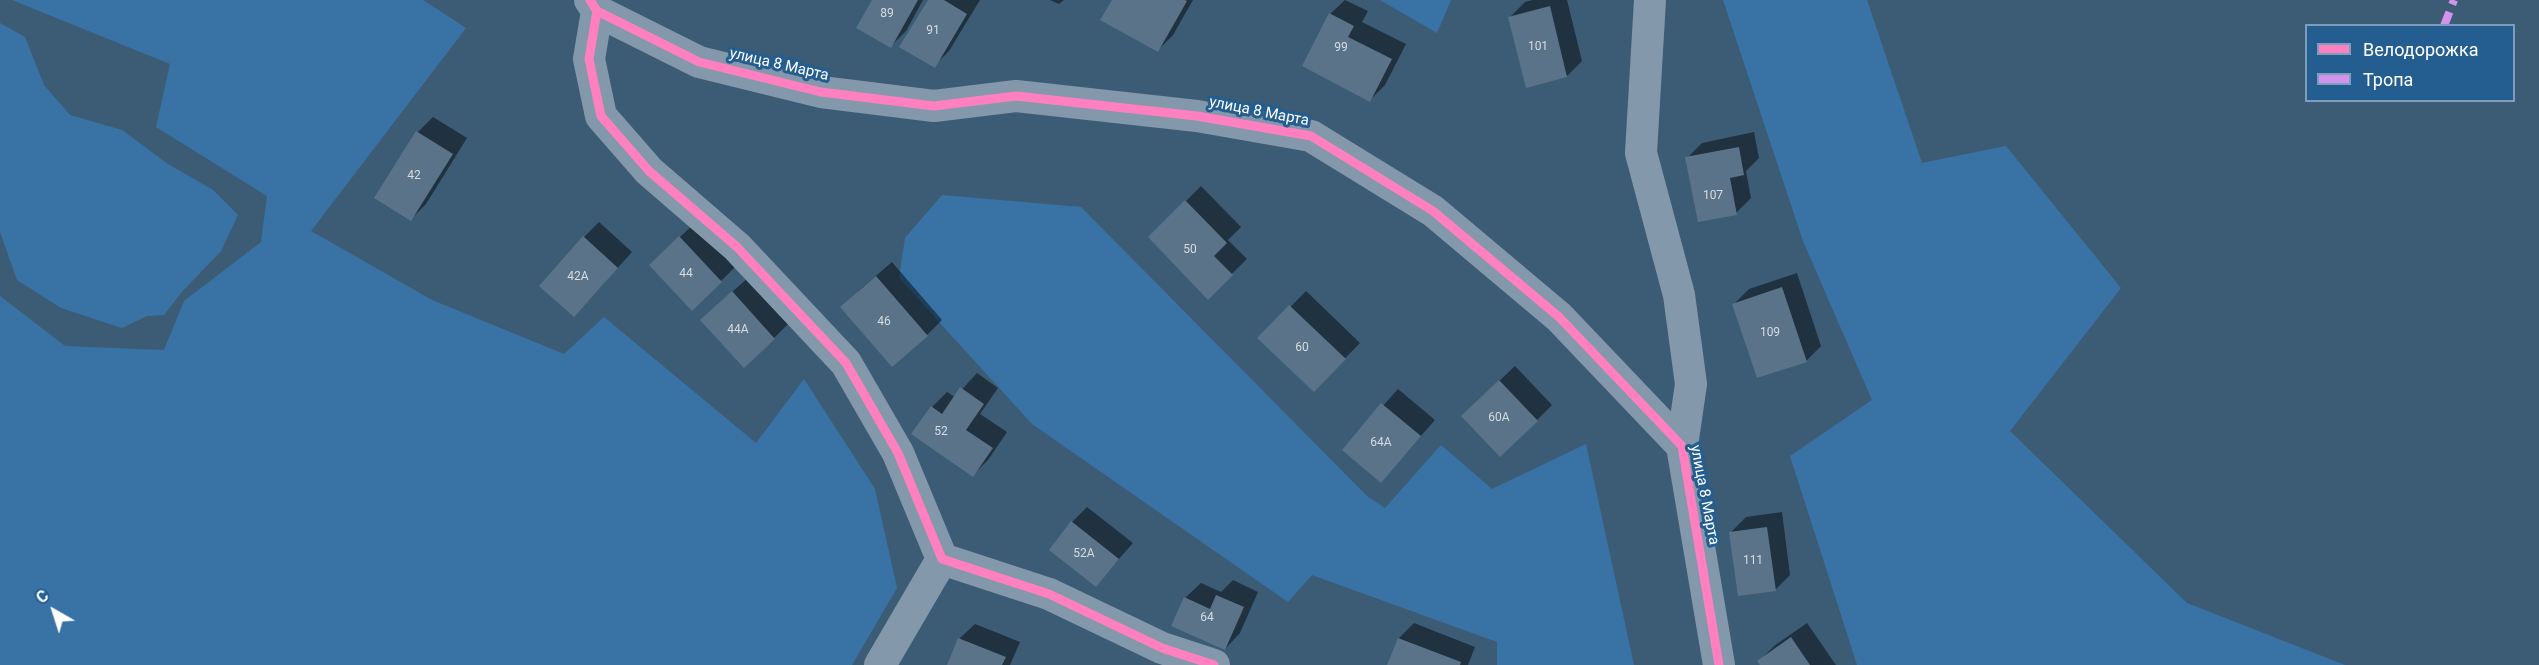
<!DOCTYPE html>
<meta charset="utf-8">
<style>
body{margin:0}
#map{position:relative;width:2539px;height:665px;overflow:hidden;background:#3c5c76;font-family:Roboto,sans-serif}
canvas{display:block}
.legend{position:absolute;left:2305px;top:24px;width:210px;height:78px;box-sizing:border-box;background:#245d8f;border:2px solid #7c9ebc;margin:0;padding:8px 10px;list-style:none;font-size:18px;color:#fff}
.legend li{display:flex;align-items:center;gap:12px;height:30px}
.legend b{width:30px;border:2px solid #7c9ebc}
.north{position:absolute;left:24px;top:581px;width:60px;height:60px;-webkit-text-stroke:4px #245d8f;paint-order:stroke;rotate:321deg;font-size:16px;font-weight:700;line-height:24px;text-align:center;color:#fff}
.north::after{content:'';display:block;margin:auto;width:21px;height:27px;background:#fff;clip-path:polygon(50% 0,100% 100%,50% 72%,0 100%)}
</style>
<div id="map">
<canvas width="2539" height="665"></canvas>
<ul class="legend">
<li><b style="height:8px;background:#ff80c0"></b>Велодорожка</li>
<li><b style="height:8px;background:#d193ec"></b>Тропа</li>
</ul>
<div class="north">С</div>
</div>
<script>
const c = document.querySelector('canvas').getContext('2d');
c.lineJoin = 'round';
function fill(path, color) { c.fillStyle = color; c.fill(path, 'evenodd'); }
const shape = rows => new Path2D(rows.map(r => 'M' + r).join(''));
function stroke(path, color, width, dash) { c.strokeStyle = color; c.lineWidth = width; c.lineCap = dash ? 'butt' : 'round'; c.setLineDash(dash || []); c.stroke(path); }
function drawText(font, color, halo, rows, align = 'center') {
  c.font = font + ' Roboto,sans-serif'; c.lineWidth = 6; c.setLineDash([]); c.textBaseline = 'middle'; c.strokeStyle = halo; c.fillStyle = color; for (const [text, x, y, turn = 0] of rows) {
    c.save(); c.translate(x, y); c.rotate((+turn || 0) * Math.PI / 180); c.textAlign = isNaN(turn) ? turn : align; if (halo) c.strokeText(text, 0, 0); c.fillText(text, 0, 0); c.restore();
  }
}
fill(shape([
 [12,0,423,0,466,28,311,231,432,300,564,354,604,317,756,443,804,379,875,489,897,588,852,665,0,665,0,296,65,346,164,350,184,301,261,242,267,196,156,127,170,64],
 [1380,0,1451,0,1437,33],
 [1723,0,1867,0,1922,163,2006,146,2121,288,2010,431,2187,603,2345,665,1857,665,1790,456,1872,400,1803,241],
 [0,23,25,37,44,85,70,115,122,130,168,164,213,190,238,215,221,251,181,293,164,315,147,316,122,328,61,308,17,280,0,232],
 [942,195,1081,207,1368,497,1385,508,1441,445,1492,489,1586,444,1634,665,1497,665,1497,642,1312,575,1288,602,1032,424,899,278,905,238]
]), '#3973a5');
fill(shape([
 [874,0,923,0,906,31,891,46],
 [929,0,980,0,949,51,934,66],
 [1050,0,1064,0,1059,4],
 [1113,0,1193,0,1173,35,1158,50],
 [1345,0,1368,11,1362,22,1406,44,1385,85,1370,100,1330,14],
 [1533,0,1567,0,1582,61,1567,76,1510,17,1525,2],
 [433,117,467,138,426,204,411,219,377,198,418,132],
 [1754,132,1759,158,1746,171,1751,198,1736,213,1687,158,1702,143],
 [1201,186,1241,227,1228,240,1247,259,1208,297,1150,237],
 [599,222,632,252,589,300,584,237],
 [695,223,736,266,721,281,666,250],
 [892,262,942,320,927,335,857,292],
 [1797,273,1821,346,1806,361,1734,304,1749,289],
 [748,278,789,323,774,338,717,305],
 [1306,291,1360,343,1314,390,1260,338],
 [1515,366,1552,405,1537,420,1478,401],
 [977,373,998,388,980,414,1007,432,988,460,973,475,913,434,932,407,947,392,955,397],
 [1398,389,1435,420,1381,481,1344,449],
 [1087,507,1133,543,1096,585,1072,522],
 [1782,512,1790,575,1775,590,1731,532,1746,517],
 [1233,580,1258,592,1240,633,1225,649,1185,598,1201,583,1221,592],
 [1414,623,1475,647,1468,665,1389,665,1399,638],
 [1807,623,1836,665,1762,665,1759,661,1774,646],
 [975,624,1020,642,1010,665,949,665,959,639]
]), '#0007');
fill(shape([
 [872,0,918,0,891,48,856,28],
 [928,0,944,0,967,14,935,68,899,47],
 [1112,0,1185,0,1187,1,1158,52,1100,20],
 [1550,6,1567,77,1526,88,1508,17],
 [1329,13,1354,26,1348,37,1392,59,1370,102,1302,66],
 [416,131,453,154,411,221,374,198],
 [1739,147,1744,175,1730,178,1737,215,1698,222,1685,157],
 [1185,200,1227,243,1214,256,1233,275,1208,300,1148,237],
 [583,236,618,268,574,317,539,286],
 [679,236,722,282,692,311,649,265],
 [876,276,928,336,892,367,840,307],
 [1782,287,1807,362,1757,378,1732,304],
 [732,291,775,339,744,368,700,320],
 [1289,305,1346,359,1314,392,1257,338],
 [1499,380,1538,421,1500,457,1461,416],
 [960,387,984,404,966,430,993,448,973,477,911,434,931,406,942,414],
 [1381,403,1421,436,1381,483,1342,450],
 [1071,521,1119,559,1096,587,1049,550],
 [1767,527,1776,591,1738,596,1729,532],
 [1216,595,1244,607,1225,650,1171,626,1184,597,1210,609],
 [1791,637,1810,665,1760,665,1757,661],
 [958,638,1006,657,1002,665,947,665],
 [1398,638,1461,662,1460,665,1387,665]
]), '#5a7388');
stroke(shape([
 [590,0,597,11,699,62,821,92,934,106,1016,96,1197,116,1311,136,1433,211,1559,317,1682,446,1719,665],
 [1650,0,1641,153,1679,295,1691,384,1682,446],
 [597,11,589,59,601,116,649,171,737,247,846,363,898,453,942,559,1049,594,1162,648,1214,665],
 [880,665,942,559]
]), '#8398aa', 32);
stroke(shape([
 [2444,26,2454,0]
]), '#d193ec', 8, [15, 8]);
stroke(shape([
 [590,0,597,11,699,62,821,92,934,106,1016,96,1197,116,1311,136,1433,211,1559,317,1682,446,1719,665],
 [597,11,589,59,601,116,649,171,737,247,846,363,898,453,942,559,1049,594,1162,648,1214,665]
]), '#ff80c0', 9);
drawText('12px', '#d6dce1', null, [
 ["89",887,14],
 ["91",933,31],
 ["101",1538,47],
 ["99",1341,48],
 ["42",414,176],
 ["107",1713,196],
 ["50",1190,250],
 ["44",686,274],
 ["42А",578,277],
 ["46",884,322],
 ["44А",738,330],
 ["109",1770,333],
 ["60",1302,348],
 ["60А",1499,418],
 ["52",941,432],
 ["64А",1381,443],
 ["52А",1084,554],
 ["111",1753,561],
 ["64",1207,618]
]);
drawText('15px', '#fff', '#245d8f', [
 ["улица 8 Марта",779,65,13],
 ["улица 8 Марта",1259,112,11],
 ["улица 8 Марта",1704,495,79]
]);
</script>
